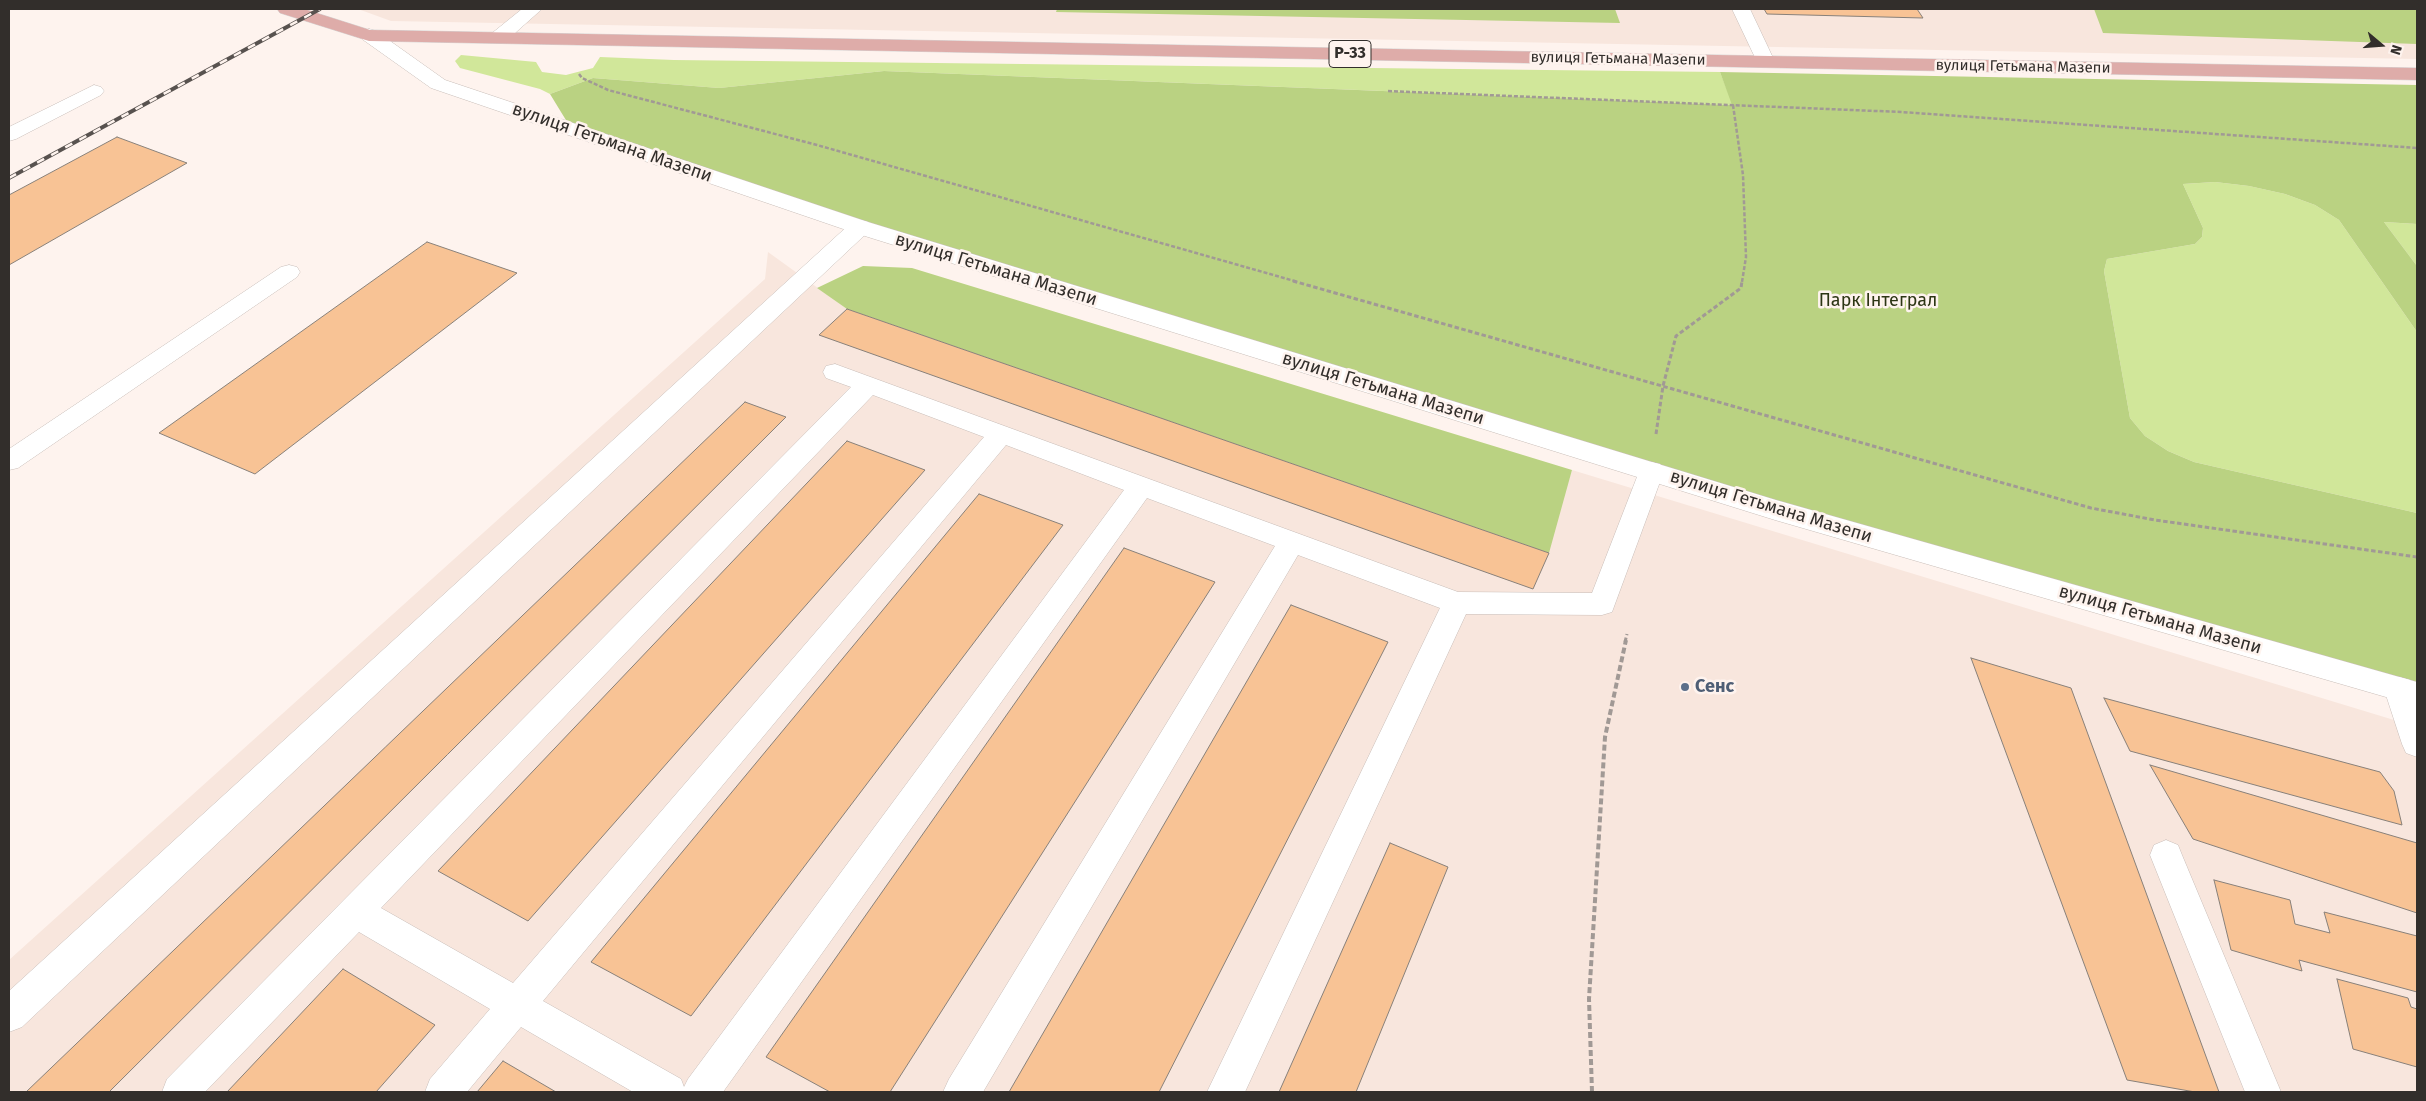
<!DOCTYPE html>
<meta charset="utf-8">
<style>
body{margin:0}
#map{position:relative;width:2426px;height:1101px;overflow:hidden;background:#fef3ee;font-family:"Fira Sans",sans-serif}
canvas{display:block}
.frame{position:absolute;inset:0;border:10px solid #322e2b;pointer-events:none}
.north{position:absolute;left:2356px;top:20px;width:50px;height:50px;-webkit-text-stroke:4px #fef3ee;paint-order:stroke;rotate:108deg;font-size:14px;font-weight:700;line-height:20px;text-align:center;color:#322e2b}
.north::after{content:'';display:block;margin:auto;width:18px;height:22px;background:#322e2b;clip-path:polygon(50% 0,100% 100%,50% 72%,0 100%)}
</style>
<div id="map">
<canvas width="2426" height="1101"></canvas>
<div class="frame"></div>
<div class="north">N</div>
</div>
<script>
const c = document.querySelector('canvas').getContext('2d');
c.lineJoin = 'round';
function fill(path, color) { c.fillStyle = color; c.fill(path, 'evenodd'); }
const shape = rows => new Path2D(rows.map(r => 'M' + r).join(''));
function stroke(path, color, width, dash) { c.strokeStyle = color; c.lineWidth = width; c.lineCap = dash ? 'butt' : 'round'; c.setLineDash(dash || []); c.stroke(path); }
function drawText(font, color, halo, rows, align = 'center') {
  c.font = font + ' "Fira Sans",sans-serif'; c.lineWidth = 5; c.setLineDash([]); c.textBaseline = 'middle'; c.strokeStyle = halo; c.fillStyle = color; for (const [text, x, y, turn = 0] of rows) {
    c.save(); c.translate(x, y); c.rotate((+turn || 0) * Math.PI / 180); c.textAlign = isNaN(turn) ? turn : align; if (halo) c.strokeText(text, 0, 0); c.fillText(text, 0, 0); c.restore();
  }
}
fill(shape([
 [358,9,2417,9,2417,59,391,21],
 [768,252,847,309,1546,551,1572,470,2417,727,2417,1092,9,1092,9,960,765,279]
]), '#f8e6dd');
fill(shape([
 [461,55,536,62,542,72,566,75,593,68,600,57,674,60,1720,72,1733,105,884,71,719,88,593,78,550,94,540,89,460,68,455,61],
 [2215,182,2249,186,2285,194,2315,205,2339,220,2417,332,2417,513,2194,462,2168,451,2145,436,2130,418,2104,271,2107,259,2195,244,2202,237,2203,228,2183,184],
 [2384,222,2417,224,2417,266]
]), '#d1e79a');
fill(shape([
 [1057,9,1615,9,1620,23,1056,12],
 [2094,9,2417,9,2417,44,2103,33],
 [884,71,1732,105,1720,72,2417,85,2417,224,2384,222,2417,266,2417,332,2339,220,2315,205,2285,194,2249,186,2215,182,2183,184,2203,228,2202,237,2195,244,2107,259,2104,271,2130,418,2145,436,2168,451,2194,462,2417,513,2417,690,1651,471,572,130,550,94,593,78,719,88],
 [863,266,912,268,1572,470,1549,553,847,309,817,288]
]), '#bad282');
const building = shape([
 [1764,9,1917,9,1923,18,1767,14,1764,9],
 [117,137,187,163,9,265,9,195,117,137],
 [427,242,517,273,255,474,159,433,427,242],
 [847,309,1549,553,1533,589,819,335,847,309],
 [745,402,786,417,109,1092,26,1092,745,402],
 [847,441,925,470,528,921,438,871,847,441],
 [979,494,1063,525,691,1016,591,962,979,494],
 [1124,548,1215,582,890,1092,830,1092,766,1057,1124,548],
 [1291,605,1388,642,1159,1092,1009,1092,1291,605],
 [1971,658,2071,688,2219,1092,2195,1092,2127,1080,1971,658],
 [2104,698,2380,772,2394,791,2402,825,2130,751,2104,698],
 [2150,765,2417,843,2417,913,2193,839,2150,765],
 [1390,843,1448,867,1356,1092,1279,1092,1390,843],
 [2214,880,2290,900,2295,924,2330,933,2324,912,2417,936,2417,992,2299,960,2302,971,2231,950,2214,880],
 [343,969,435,1025,376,1092,227,1092,343,969],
 [2337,979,2408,998,2411,1007,2417,1009,2417,1067,2353,1049,2337,979],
 [503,1061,556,1092,477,1092,503,1061]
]);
fill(building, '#f8c395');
stroke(building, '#89817a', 1);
const lane = shape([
 [522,9,542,9,505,42,491,42,489,38,491,34,522,9],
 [1732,9,1750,9,1775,62,1773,66,1759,66,1732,9],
 [94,85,101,87,104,91,101,95,16,139,9,141,9,127,94,85],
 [860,220,868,222,871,227,868,232,22,1027,9,1032,9,991,852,222,860,220],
 [289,265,297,267,300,272,297,277,18,468,9,470,9,449,281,267,289,265],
 [835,364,1458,592,1592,593,1642,464,1651,462,1660,464,1664,471,1612,612,1602,615,1466,614,1245,1092,1207,1092,1440,608,1298,555,983,1092,943,1092,949,1079,1275,546,1147,498,723,1092,633,1092,521,1027,467,1092,425,1092,430,1079,490,1009,359,932,205,1092,162,1092,167,1079,851,387,826,378,823,372,826,366,835,364],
 [873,395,984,437,513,983,381,908,873,395],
 [1006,445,1124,490,688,1079,684,1087,681,1079,543,1001,1006,445],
 [2399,677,2410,680,2417,699,2417,757,2406,753,2402,744,2384,689,2388,680,2399,677],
 [2166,840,2178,845,2182,855,2281,1092,2245,1092,2150,855,2154,845,2166,840]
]);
const street = shape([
 [369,29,376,31,445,80,868,222,1776,500,2417,682,2417,706,1775,520,852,232,431,88,362,39,360,35,362,31,369,29]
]);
const primary = shape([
 [277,9,304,9,370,30,2417,68,2417,80,369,41,280,13,277,9]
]);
stroke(lane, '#c9beb9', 1);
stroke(street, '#c9beb9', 1);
stroke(primary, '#d6d5d5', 1);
stroke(shape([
 [579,74,582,78,608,90,817,145,1298,282],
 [1388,91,1901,112,2417,148],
 [1733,105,1743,175,1746,257,1742,282]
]), '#a19995', 2.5, [4, 2]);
stroke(shape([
 [1293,281,2091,508,2155,520,2417,557],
 [1656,434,1663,386,1676,336,1741,288,1742,281],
 [1625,642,1627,634]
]), '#a19995', 3, [4.5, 2.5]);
stroke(shape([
 [1592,1092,1589,999,1605,737,1626,640]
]), '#a19995', 4, [6, 3]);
fill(lane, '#fff');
fill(street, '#fff');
fill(primary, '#deaca9');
const rail = shape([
 [9,178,320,9]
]);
stroke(rail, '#58524f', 4);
stroke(rail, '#fef3ee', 2.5, [8]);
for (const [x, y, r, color] of [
 [1685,687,5,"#5c6f8a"]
]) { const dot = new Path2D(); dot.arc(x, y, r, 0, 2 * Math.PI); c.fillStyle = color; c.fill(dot); stroke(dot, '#fef3ee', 2); }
drawText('15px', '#322e2b', '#fef3ee', [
 ["вулиця Гетьмана Мазепи",1618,59,1],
 ["вулиця Гетьмана Мазепи",2023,67,1]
]);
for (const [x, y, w] of [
 [1350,54,42]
]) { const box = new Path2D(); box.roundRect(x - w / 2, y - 13.5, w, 27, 4); c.fillStyle = '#fef3ee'; c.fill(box); stroke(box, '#322e2b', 1); }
drawText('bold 16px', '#322e2b', null, [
 ["Р-33",1350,54]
]);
drawText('18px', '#322e2b', '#fef3ee', [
 ["вулиця Гетьмана Мазепи",612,143,19],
 ["вулиця Гетьмана Мазепи",996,270,17],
 ["вулиця Гетьмана Мазепи",1383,389,17],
 ["вулиця Гетьмана Мазепи",1771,507,17],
 ["вулиця Гетьмана Мазепи",2160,620,16]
]);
drawText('18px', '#2d3614', '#fef3ee', [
 ["Парк Інтеграл",1878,301]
]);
drawText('bold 18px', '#4e5e75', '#fef3ee', [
 ["Сенс",1695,687]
], 'left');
</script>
